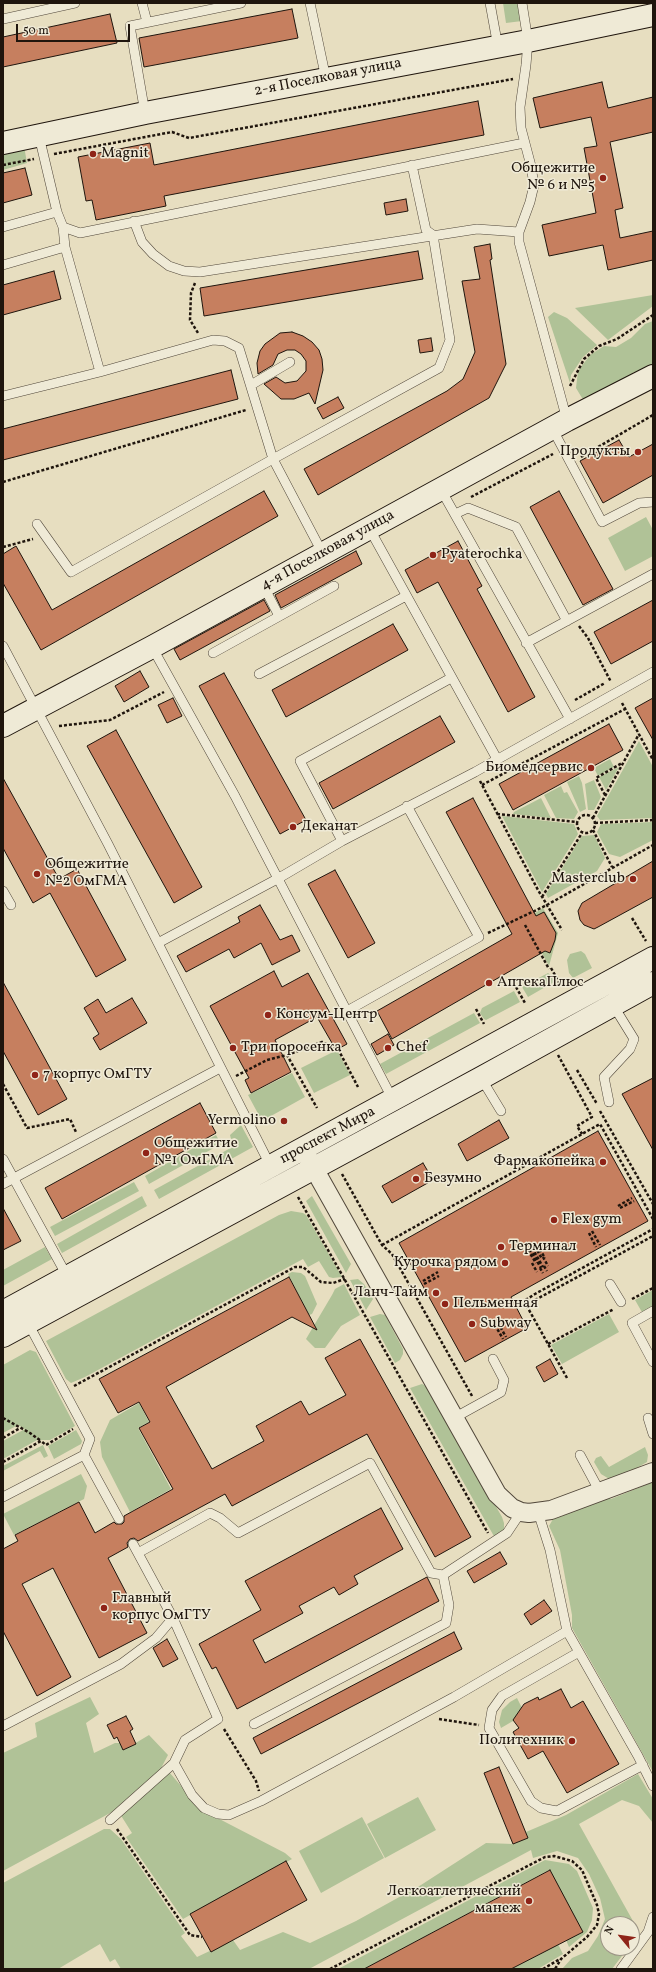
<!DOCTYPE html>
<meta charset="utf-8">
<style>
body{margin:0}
#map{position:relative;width:656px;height:1972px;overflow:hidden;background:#e7dec0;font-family:Vollkorn,serif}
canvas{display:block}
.frame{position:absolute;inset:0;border:4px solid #1f150d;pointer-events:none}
.north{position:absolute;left:600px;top:1916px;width:40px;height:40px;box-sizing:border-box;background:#efead6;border:1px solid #9c9586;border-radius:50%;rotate:299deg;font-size:11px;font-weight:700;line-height:16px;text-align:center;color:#1f150d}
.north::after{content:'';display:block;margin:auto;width:14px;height:18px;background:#8f2418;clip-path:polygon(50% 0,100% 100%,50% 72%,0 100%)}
.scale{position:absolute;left:16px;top:24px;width:114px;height:18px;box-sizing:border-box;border:2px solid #1f150d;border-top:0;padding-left:5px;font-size:12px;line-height:14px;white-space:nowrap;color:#1f150d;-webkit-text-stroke:3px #efead6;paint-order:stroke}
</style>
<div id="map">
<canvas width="656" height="1972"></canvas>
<div class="frame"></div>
<div class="north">N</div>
<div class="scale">50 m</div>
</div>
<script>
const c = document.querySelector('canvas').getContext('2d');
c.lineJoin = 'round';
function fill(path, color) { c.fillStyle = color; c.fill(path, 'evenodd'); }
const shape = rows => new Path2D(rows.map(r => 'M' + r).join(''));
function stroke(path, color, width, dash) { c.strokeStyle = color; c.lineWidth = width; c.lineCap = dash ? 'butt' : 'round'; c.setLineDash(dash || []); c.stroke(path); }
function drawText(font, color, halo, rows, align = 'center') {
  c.font = font + ' Vollkorn,serif'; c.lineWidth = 3; c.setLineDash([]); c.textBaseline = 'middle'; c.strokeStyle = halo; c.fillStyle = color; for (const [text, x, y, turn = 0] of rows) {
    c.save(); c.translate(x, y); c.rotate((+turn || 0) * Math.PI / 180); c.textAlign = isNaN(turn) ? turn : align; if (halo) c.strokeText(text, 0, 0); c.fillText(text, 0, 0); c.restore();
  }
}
fill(shape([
 [503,3,519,3,522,21,506,23],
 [24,146,27,163,3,170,3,151],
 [653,295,653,306,608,340,575,308],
 [554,312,567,318,597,345,583,357,571,375,570,383,548,317],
 [653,321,653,370,642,374,634,372,623,383,587,401,582,398,576,388,578,371,590,355,604,346,616,347,631,338,645,324],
 [646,517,653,530,653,556,625,571,608,538],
 [639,741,653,767,653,818,600,820,597,816],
 [610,759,614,767,598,776,594,768],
 [619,767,606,790,599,777],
 [579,776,582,783,586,809,580,812,567,782],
 [594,780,601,797,594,810,588,810,585,784],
 [561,786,564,793,567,792,578,812,574,819,556,818,544,795],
 [541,798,551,818,513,814,514,812],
 [502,816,574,824,578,834,542,892],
 [653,822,653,840,620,857,609,854,597,832,601,824],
 [594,835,605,858,597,871,548,898,546,894,582,836],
 [543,908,558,933,549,966,524,920],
 [581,951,585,954,592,968,573,978,569,973,567,960,570,954],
 [548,973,552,976,554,982,528,997,522,987],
 [514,991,520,1002,486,1020,484,1019,480,1013,482,1008],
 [474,1013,480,1023,386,1074,380,1064],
 [337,1050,350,1075,314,1093,301,1068],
 [292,1073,305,1097,262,1121,248,1095],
 [241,1125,253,1147,159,1199,154,1190,236,1145,237,1141,235,1138,231,1139,230,1135],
 [216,1135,221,1144,149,1184,145,1176],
 [134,1182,139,1191,55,1236,50,1227],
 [142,1196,147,1206,62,1253,57,1244],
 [312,1196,351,1264,346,1273,306,1201],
 [291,1211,303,1213,306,1215,342,1277,333,1278,329,1277,319,1261,308,1267,303,1259,85,1377,71,1383,66,1379,46,1341,279,1215],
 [45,1247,52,1259,3,1286,3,1270],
 [292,1272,301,1273,305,1276,317,1304,312,1314,309,1315,288,1274],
 [358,1279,364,1284,373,1299,366,1310,350,1280],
 [344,1284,360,1315,341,1326,325,1348,315,1348,306,1339,332,1295,335,1289],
 [653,1290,653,1309,643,1314,635,1300],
 [380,1314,385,1315,403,1349,403,1354,400,1360,395,1363,370,1317],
 [609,1314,619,1332,562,1364,551,1345],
 [30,1350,36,1352,75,1426,50,1440,37,1440,3,1459,3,1441,25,1429,18,1425,3,1433,3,1365],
 [422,1384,426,1386,432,1396,502,1517,504,1523,504,1530,495,1538,410,1388],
 [139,1403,149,1422,138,1428,171,1489,130,1512,102,1457,100,1442,110,1420],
 [76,1430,82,1441,81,1444,54,1459,48,1446],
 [43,1445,48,1456,44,1458,40,1451,3,1471,3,1466],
 [645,1447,648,1455,647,1462,616,1480,611,1480,601,1474,594,1462,596,1458,601,1456,609,1467],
 [81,1474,87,1486,84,1499,14,1535,3,1514],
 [653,1482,653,1772,572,1628,572,1615,560,1550,549,1526,553,1519,557,1518,608,1497,611,1499],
 [90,1697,99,1714,86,1723,94,1753,115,1743,120,1743,124,1750,149,1735,168,1755,158,1774,112,1812,3,1871,3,1753,37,1737,35,1723],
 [517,1698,522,1708,513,1721,501,1728,499,1722,502,1710,510,1702],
 [169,1772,202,1810,285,1853,292,1859,183,1919,126,1837,132,1833,120,1814],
 [638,1774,653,1799,653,1823,639,1806,622,1800,579,1824,638,1930,632,1940,632,1924,608,1924,608,1948,628,1948,612,1969,562,1969,572,1958,588,1951,598,1936,605,1919,600,1898,589,1874,578,1858,557,1851,533,1858,531,1850,309,1969,121,1969,115,1959,110,1962,100,1944,58,1969,3,1969,3,1883,104,1829,110,1829,121,1839,185,1933,181,1936,197,1957,233,1940,240,1950,283,1932,310,1943,356,1921,421,1885,486,1843,513,1844,528,1838,526,1832,566,1815],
 [418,1797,436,1830,385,1858,367,1824],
 [362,1817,384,1858,321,1893,299,1851],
 [545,1860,569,1864,577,1871,593,1908,592,1920,587,1932,569,1947,566,1940,549,1870,364,1969,338,1969],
 [558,1944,563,1954,538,1969,511,1969]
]), '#b0c297');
const building = shape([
 [292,9,298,38,144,67,139,38,292,9],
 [110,14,117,43,3,67,3,37,110,14],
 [602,82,608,108,653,97,653,132,610,142,623,208,615,210,620,238,653,231,653,260,608,270,603,245,549,256,542,225,596,213,584,148,597,146,591,117,540,128,533,98,602,82],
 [478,101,484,135,164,196,166,206,96,220,92,200,86,201,78,157,150,143,154,165,478,101],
 [25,168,32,195,3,203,3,173,25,168],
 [406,199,408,211,386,215,384,203,406,199],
 [490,244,492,259,490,260,506,364,489,398,318,495,304,469,447,391,463,379,475,352,462,281,480,279,474,247,490,244],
 [418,251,423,279,204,316,200,288,418,251],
 [54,271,61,299,3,315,3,285,54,271],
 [292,332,303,336,312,342,319,350,322,359,323,370,315,404,309,393,294,399,281,399,264,384,276,377,285,383,297,381,306,371,306,361,301,354,295,350,287,350,278,354,273,365,258,374,257,363,260,351,265,344,280,333,292,332],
 [431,338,433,351,420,353,418,340,431,338],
 [231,370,238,399,3,460,3,429,231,370],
 [338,397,344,408,323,419,317,408,338,397],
 [619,440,629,457,653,444,653,475,603,503,580,461,619,440],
 [264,491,278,516,41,650,3,583,3,554,16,546,52,610,264,491],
 [559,491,613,589,583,605,530,507,559,491],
 [458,541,482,586,477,589,535,697,508,712,438,582,417,593,405,570,458,541],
 [356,551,362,564,281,608,275,595,356,551],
 [264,600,270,611,180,660,174,649,264,600],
 [653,600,653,641,611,664,594,632,653,600],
 [393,624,408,650,286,717,272,690,393,624],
 [140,671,149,687,124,702,115,686,140,671],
 [224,673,306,820,280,834,199,686,224,673],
 [173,698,182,716,167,723,158,705,173,698],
 [653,698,653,740,635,708,653,698],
 [440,716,455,742,333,809,319,783,440,716],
 [609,724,623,750,513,810,499,784,609,724],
 [116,730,202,887,174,903,87,746,116,730],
 [3,778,59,879,77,869,126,960,96,977,50,893,33,903,3,848,3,778],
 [473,798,536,916,544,912,556,933,555,940,550,953,545,951,392,1039,377,1011,512,934,446,812,473,798],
 [653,861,653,897,598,927,594,929,584,925,580,920,578,911,582,903,653,861],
 [335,870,375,943,348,958,308,884,335,870],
 [260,905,280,940,292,935,300,951,272,965,261,943,234,958,229,949,186,972,177,956,240,922,238,917,260,905],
 [274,971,282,987,308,973,347,1044,336,1050,317,1017,275,1040,291,1072,251,1093,245,1080,249,1078,210,1006,274,971],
 [3,982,67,1099,38,1115,3,1051,3,982],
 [132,998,147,1023,100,1050,93,1038,99,1034,84,1008,98,999,106,1013,132,998],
 [388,1034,394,1045,377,1055,371,1044,388,1034],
 [653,1078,653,1150,622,1094,653,1078],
 [200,1103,216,1133,62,1219,45,1188,200,1103],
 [499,1120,509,1138,467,1161,458,1144,499,1120],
 [598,1131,648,1221,511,1297,527,1328,465,1362,399,1243,598,1131],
 [423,1163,433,1180,392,1203,382,1186,423,1163],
 [3,1208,21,1241,3,1250,3,1208],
 [289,1277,317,1330,292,1317,166,1387,212,1469,264,1441,256,1426,301,1401,309,1415,346,1395,325,1358,360,1339,471,1537,435,1557,367,1434,232,1506,225,1494,138,1541,134,1538,130,1539,127,1543,128,1547,108,1558,147,1633,99,1658,53,1568,22,1584,71,1677,37,1696,3,1631,3,1549,18,1541,15,1535,79,1502,95,1533,114,1522,116,1524,122,1524,124,1522,124,1516,173,1489,139,1428,150,1422,139,1402,118,1413,99,1379,289,1277],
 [550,1359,558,1374,544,1382,536,1367,550,1359],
 [381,1508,403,1549,354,1576,358,1584,339,1595,334,1587,299,1606,303,1613,253,1640,265,1663,427,1577,439,1601,237,1709,216,1667,212,1669,199,1644,261,1610,245,1581,381,1508],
 [500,1552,507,1564,474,1583,467,1571,500,1552],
 [544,1600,552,1611,531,1625,524,1614,544,1600],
 [454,1632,462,1649,261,1754,253,1738,454,1632],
 [167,1639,178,1659,163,1667,153,1648,167,1639],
 [561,1689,571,1708,583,1701,619,1764,567,1793,543,1751,528,1759,513,1732,519,1728,513,1720,524,1704,538,1697,539,1700,561,1689],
 [126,1716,133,1729,130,1731,136,1744,123,1750,117,1737,114,1739,107,1725,126,1716],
 [499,1767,528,1838,513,1844,484,1773,499,1767],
 [286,1861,307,1900,211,1952,190,1914,286,1861],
 [550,1870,583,1932,511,1969,364,1969,550,1870]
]);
fill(building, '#c67f5f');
stroke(building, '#1f150d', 1);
const lane = shape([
 [142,3,147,22],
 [310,3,326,79],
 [490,3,498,47],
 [522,3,528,41,526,65,520,107,521,128,531,166,534,185,530,202,519,232,519,242,567,420],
 [3,19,75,3],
 [145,113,130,26,241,3],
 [39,136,57,212,63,227,65,247,100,372],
 [134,221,142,242,153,254,169,266,184,271,200,272,477,229,519,232],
 [3,227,57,212],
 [63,227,80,233,524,143],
 [3,265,65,247],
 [251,385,290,362],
 [3,396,100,372,213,340,225,341,239,348,273,459,323,554],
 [552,428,602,522,639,503,653,502],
 [440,488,570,719],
 [455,514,468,508,516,527,567,621],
 [37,524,71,572,273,459,439,368,450,340,433,235,426,230,412,165],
 [369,528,497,759],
 [264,587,279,616],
 [526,643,653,574],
 [3,646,108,844,271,1167],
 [152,647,235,796,393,1100],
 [213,653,334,586],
 [259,674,406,596],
 [342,841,300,761,451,678],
 [3,891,11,905],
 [158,943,279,878,342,841,475,772,653,672],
 [347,1011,479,937,407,806],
 [481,1078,501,1111],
 [609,1102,604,1077,630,1049,634,1039,613,1005],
 [3,1159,67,1276],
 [3,1184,220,1068],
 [610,1284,621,1302],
 [653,1311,632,1323,653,1362],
 [454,1418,501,1392,504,1380,493,1359],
 [648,1418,653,1434],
 [84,1455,119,1519],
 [580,1455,600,1492],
 [3,1497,84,1455,90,1439,28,1323],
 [538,1512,550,1550,567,1631,638,1756,653,1786],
 [138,1553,210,1513,220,1518,238,1533,370,1463,431,1573,443,1575],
 [579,1652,502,1696,492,1710,489,1728,531,1801,541,1808,557,1811,643,1765],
 [254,1724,446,1623,449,1605,443,1575,507,1533,521,1512],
 [3,1726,121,1664,156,1638,173,1618],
 [174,1763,192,1795,204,1808,218,1814,229,1815,261,1801,454,1697,567,1631],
 [110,1820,174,1763,185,1740,218,1719,173,1618,133,1544],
 [621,1969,648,1932,653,1917]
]);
const street = shape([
 [307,1156,497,1494,512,1508,521,1512,529,1513,551,1510,653,1472]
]);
const secondary = shape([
 [3,143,145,113,528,41,653,15],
 [3,726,152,647,567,420,653,376],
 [3,1312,653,958],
 [3,1336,481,1078,653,983]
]);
stroke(lane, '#51473a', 10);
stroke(street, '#51473a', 20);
stroke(secondary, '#1f150d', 24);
stroke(shape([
 [54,154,172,132,189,138,513,79],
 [3,165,34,159],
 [195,283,191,293,190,320,198,333],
 [570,386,584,359,599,346,617,339,653,315],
 [581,457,653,415],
 [3,482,246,410],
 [471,497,553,454],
 [3,547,33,539],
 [579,626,588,638,611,682],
 [575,700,605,683],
 [622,703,653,760],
 [59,726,110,720,164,692],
 [480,781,538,890,562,930],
 [482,785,625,709],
 [605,795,596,778,622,763],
 [497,814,577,822],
 '577 824a9 9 0 1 1 18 0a9 9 0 1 1-18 0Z',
 [593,818,639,734],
 [595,823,653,820],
 [593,830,612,867],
 [542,897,582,833],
 [632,918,646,941],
 [525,925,549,969],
 [488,933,547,905,653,845],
 [551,968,560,984],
 [516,987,525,1003],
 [476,1009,484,1024],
 [287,1055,322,1042,338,1049,358,1087],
 [558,1055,592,1117,577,1126,582,1134],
 [577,1070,597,1104],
 [236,1076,267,1060,287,1055,317,1108],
 [3,1084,27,1128,70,1119,76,1132],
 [600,1111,653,1204],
 [342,1174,374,1231,382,1245,392,1254,472,1396],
 [298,1197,488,1533],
 [618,1206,632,1198],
 [620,1208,634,1201],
 [592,1231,600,1245],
 [589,1233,596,1247],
 [382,1245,600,1124,653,1219],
 [537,1245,545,1258],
 [535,1246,542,1259],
 [532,1248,543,1267],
 [530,1249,541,1268],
 [528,1250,536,1263],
 [543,1257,548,1266],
 [532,1263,537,1272],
 [544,1266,547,1271],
 [540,1268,543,1273],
 [423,1281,438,1272],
 [424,1284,439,1276],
 [632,1299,653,1288],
 [535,1300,653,1236],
 [498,1323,506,1337],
 [495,1325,503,1339],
 [548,1344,614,1309],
 [567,1378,524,1301,535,1294,653,1229],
 [74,1386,295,1267,303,1267,321,1282,333,1283,345,1279],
 [3,1418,30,1433,41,1441],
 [3,1438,20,1428],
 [3,1462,41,1441,46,1445,73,1429],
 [439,1719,479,1725],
 [224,1729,256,1781,259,1791],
 [117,1829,190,1935,202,1937],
 [330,1969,545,1857,554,1856,572,1861,582,1870,597,1905,599,1914,597,1925,587,1937,561,1959,555,1969],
 [543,1969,560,1959]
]), '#1f150d', 2.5, [3, 2]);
stroke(lane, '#efead6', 9);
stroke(street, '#efead6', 18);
stroke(secondary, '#efead6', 22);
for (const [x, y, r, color] of [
 [93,154,4,"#8f2418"],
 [603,178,4,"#8f2418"],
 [638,452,4,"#8f2418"],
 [433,555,4,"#8f2418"],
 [591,768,4,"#8f2418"],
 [293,827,4,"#8f2418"],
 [37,874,4,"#8f2418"],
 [633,879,4,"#8f2418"],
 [489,983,4,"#8f2418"],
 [268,1015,4,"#8f2418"],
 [233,1048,4,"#8f2418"],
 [388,1048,4,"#8f2418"],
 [35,1075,4,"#8f2418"],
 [284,1121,4,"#8f2418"],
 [146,1153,4,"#8f2418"],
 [603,1162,4,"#8f2418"],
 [416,1179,4,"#8f2418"],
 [554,1220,4,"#8f2418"],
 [501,1247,4,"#8f2418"],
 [505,1263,4,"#8f2418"],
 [436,1293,4,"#8f2418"],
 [445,1304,4,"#8f2418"],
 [472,1324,4,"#8f2418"],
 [104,1608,4,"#8f2418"],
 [572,1741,4,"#8f2418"],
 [529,1901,4,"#8f2418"]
]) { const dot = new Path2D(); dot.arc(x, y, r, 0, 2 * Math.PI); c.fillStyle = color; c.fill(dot); stroke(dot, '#efead6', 1.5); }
drawText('15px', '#1f150d', '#efead6', [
 ["2-я Поселковая улица",328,78,-11],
 ["4-я Поселковая улица",328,551,-29],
 ["проспект Мира",328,1136,-28]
]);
drawText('15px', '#1f150d', '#efead6', [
 ["Magnit",101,154],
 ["Общежитие",595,169,"right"],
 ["№ 6 и №5",595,186,"right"],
 ["Продукты",630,452,"right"],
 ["Pyaterochka",441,555],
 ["Биомедсервис",583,768,"right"],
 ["Деканат",301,827],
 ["Общежитие",45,865],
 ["№2 ОмГМА",45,882],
 ["Masterclub",625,879,"right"],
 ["АптекаПлюс",497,983],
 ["Консум-Центр",276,1015],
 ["Три поросенка",241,1048],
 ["Chef",396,1048],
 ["7 корпус ОмГТУ",43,1075],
 ["Yermolino",276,1121,"right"],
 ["Общежитие",154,1144],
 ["№1 ОмГМА",154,1161],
 ["Фармакопейка",595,1162,"right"],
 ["Безумно",424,1179],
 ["Flex gym",562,1220],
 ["Терминал",509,1247],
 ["Курочка рядом",497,1263,"right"],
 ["Ланч-Тайм",428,1293,"right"],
 ["Пельменная",453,1304],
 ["Subway",480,1324],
 ["Главный",112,1599],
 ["корпус ОмГТУ",112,1616],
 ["Политехник",564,1741,"right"],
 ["Легкоатлетический",521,1892,"right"],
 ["манеж",521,1909,"right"]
], 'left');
</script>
